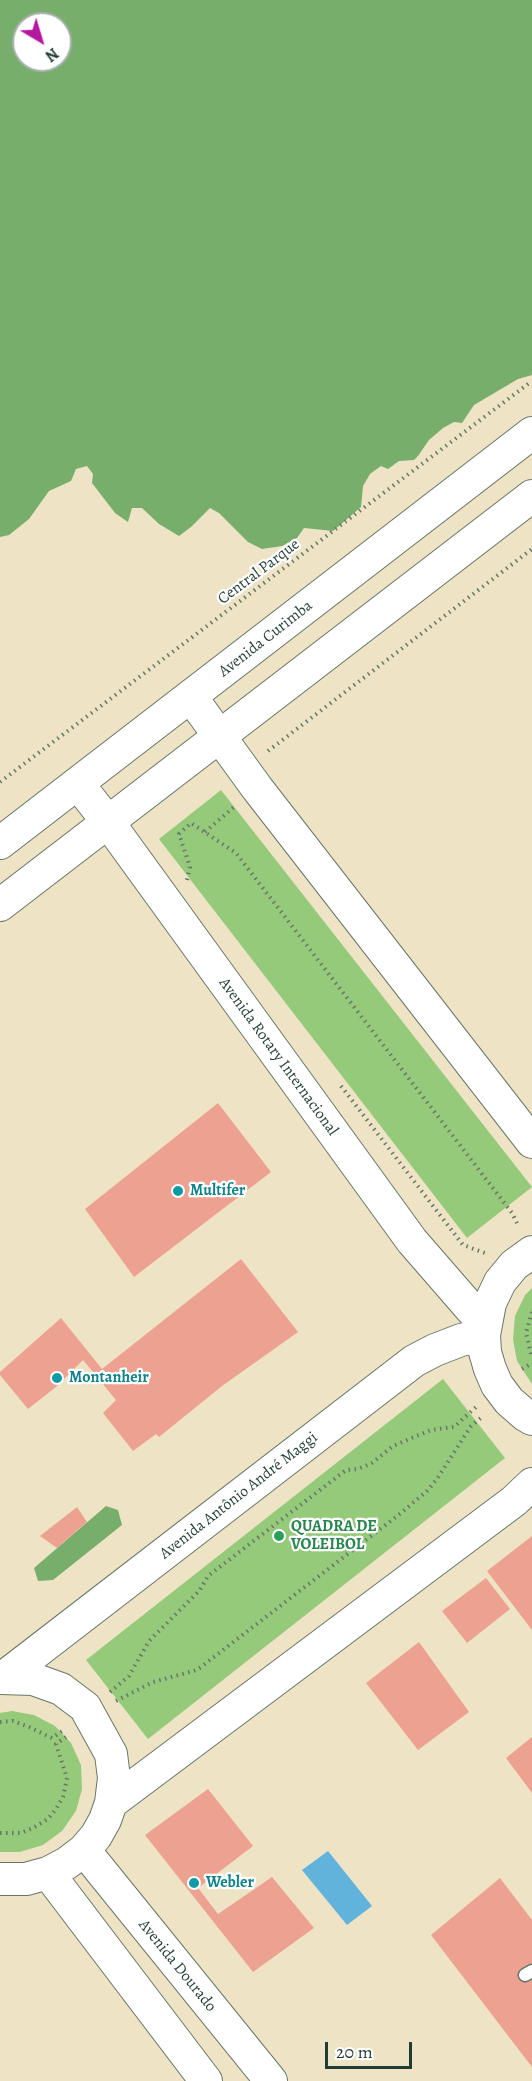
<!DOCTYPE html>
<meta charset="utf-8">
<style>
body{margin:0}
#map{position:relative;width:532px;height:2081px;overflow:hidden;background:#eee4c5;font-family:Alegreya,serif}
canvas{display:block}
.north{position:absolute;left:12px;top:12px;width:60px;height:60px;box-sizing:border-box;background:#fff;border:2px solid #a5b1ae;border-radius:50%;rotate:142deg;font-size:16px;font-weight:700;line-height:24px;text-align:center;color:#1f3d34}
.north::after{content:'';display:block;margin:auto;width:21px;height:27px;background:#b5179e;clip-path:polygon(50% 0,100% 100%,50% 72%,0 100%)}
.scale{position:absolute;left:325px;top:2042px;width:87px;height:27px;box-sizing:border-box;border:3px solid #1f3d34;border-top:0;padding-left:8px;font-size:18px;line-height:21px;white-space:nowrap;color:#1f3d34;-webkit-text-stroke:4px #fff;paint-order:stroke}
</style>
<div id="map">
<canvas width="532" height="2081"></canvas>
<div class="north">N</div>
<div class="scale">20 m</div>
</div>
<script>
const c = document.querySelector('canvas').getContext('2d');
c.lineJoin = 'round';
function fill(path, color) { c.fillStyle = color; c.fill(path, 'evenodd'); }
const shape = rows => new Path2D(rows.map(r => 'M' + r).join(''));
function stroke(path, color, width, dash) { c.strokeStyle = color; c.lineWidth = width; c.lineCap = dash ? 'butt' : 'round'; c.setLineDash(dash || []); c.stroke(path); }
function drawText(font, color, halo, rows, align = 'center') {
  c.font = font + ' Alegreya,serif'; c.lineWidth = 4.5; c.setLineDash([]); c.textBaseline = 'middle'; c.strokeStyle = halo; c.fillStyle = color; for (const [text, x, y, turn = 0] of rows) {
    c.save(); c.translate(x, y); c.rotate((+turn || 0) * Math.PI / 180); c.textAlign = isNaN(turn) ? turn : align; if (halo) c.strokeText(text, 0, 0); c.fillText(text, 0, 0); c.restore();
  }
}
fill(shape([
 [221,790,532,1187,467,1238,159,839],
 [532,1288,532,1384,517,1361,513,1339,515,1316,525,1295],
 [443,1379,505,1458,148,1739,86,1660],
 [12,1711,34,1715,55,1726,71,1743,81,1765,82,1789,76,1811,62,1831,43,1845,20,1852,0,1852,0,1713]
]), '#95ca7b');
fill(shape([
 [0,0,532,0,532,375,518,379,474,405,462,423,454,422,443,428,429,440,418,456,414,460,399,461,388,469,381,466,370,474,363,486,361,507,333,531,304,528,297,538,282,546,262,549,248,542,219,513,210,508,191,527,179,536,159,524,142,508,132,508,128,522,115,513,92,483,93,474,87,466,76,469,71,481,49,491,29,519,9,535,0,537],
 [24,24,60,24,60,60,24,60],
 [106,1506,118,1510,122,1525,53,1580,38,1581,34,1568]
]), '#78ae6b');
fill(shape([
 [328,1851,372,1906,347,1925,302,1870]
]), '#61b3dc');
fill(shape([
 [218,1103,271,1172,134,1277,85,1209],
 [241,1259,298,1332,222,1386,159,1437,156,1434,133,1451,103,1413,116,1400,83,1360,56,1387,28,1409,0,1375,0,1372,61,1318,102,1369],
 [77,1507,87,1522,57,1548,40,1536],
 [532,1536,532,1630,487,1571],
 [486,1578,510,1609,467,1643,442,1611],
 [419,1642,469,1712,418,1750,366,1683],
 [532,1737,532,1793,506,1758],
 [208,1789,253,1846,198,1888,218,1914,272,1877,314,1928,253,1972,145,1835],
 [500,1878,532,1920,532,2067,431,1935]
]), '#eda191');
const lane = shape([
 [525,1975,532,1971]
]);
const secondary = shape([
 [191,697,257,788,532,1142],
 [78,784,108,822,412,1241,485,1325],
 [0,843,532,433],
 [0,905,532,496],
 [532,1252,514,1265,500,1282,490,1303,484,1335,485,1352,490,1369,497,1385,509,1401,525,1415,532,1419],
 [4,1677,414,1361,435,1350,461,1340,484,1335],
 [0,1678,33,1679,61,1689,85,1707,111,1754,114,1778,111,1803,105,1820,96,1836,84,1850,67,1863,48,1873,26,1879,0,1879],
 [111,1803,514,1501,532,1484],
 [84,1850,271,2081],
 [48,1873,206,2081]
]);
stroke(lane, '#677767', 15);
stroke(secondary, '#677767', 34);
stroke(shape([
 [268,751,532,549],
 [0,782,532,381],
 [205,832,235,806],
 [187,880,190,867,179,834,191,823,236,853,512,1213,518,1225],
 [341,1086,463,1245,485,1253],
 [532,1312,526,1333,532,1358],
 [522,1369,532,1363],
 [110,1692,129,1676,149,1641,200,1590,208,1576,346,1470,358,1469,372,1463,393,1446,414,1437,431,1430,454,1427,477,1406],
 [116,1701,153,1682,197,1670,401,1513,427,1491,437,1479,471,1426,483,1416],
 [0,1722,13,1721,29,1727,52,1738,65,1729],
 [0,1833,20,1833,33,1828,48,1819,56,1809,63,1797,67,1778,56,1744,66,1737]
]), '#677767', 4, [1.5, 4.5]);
stroke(lane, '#fff', 12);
stroke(secondary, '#fff', 32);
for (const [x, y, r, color] of [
 [178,1191,6,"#0f9aa8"],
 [57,1378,6,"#0f9aa8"],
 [279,1536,6,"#2e9e5b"],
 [194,1883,6,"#0f9aa8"]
]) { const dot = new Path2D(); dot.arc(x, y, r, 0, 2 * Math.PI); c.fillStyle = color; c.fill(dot); stroke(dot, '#fff', 2); }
drawText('16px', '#1f3d34', '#fff', [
 ["Central Parque",259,572,-37],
 ["Avenida Curimba",266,639,-38],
 ["Avenida Rotary Internacional",278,1057,54],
 ["Avenida Antônio André Maggi",239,1496,-38],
 ["Avenida Dourado",177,1966,51]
]);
drawText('bold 16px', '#0d838f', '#fff', [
 ["Multifer",190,1191],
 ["Montanheir",69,1378],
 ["Webler",206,1883]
], 'left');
drawText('bold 16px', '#27864d', '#fff', [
 ["QUADRA DE",291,1527],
 ["VOLEIBOL",291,1545]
], 'left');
</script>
